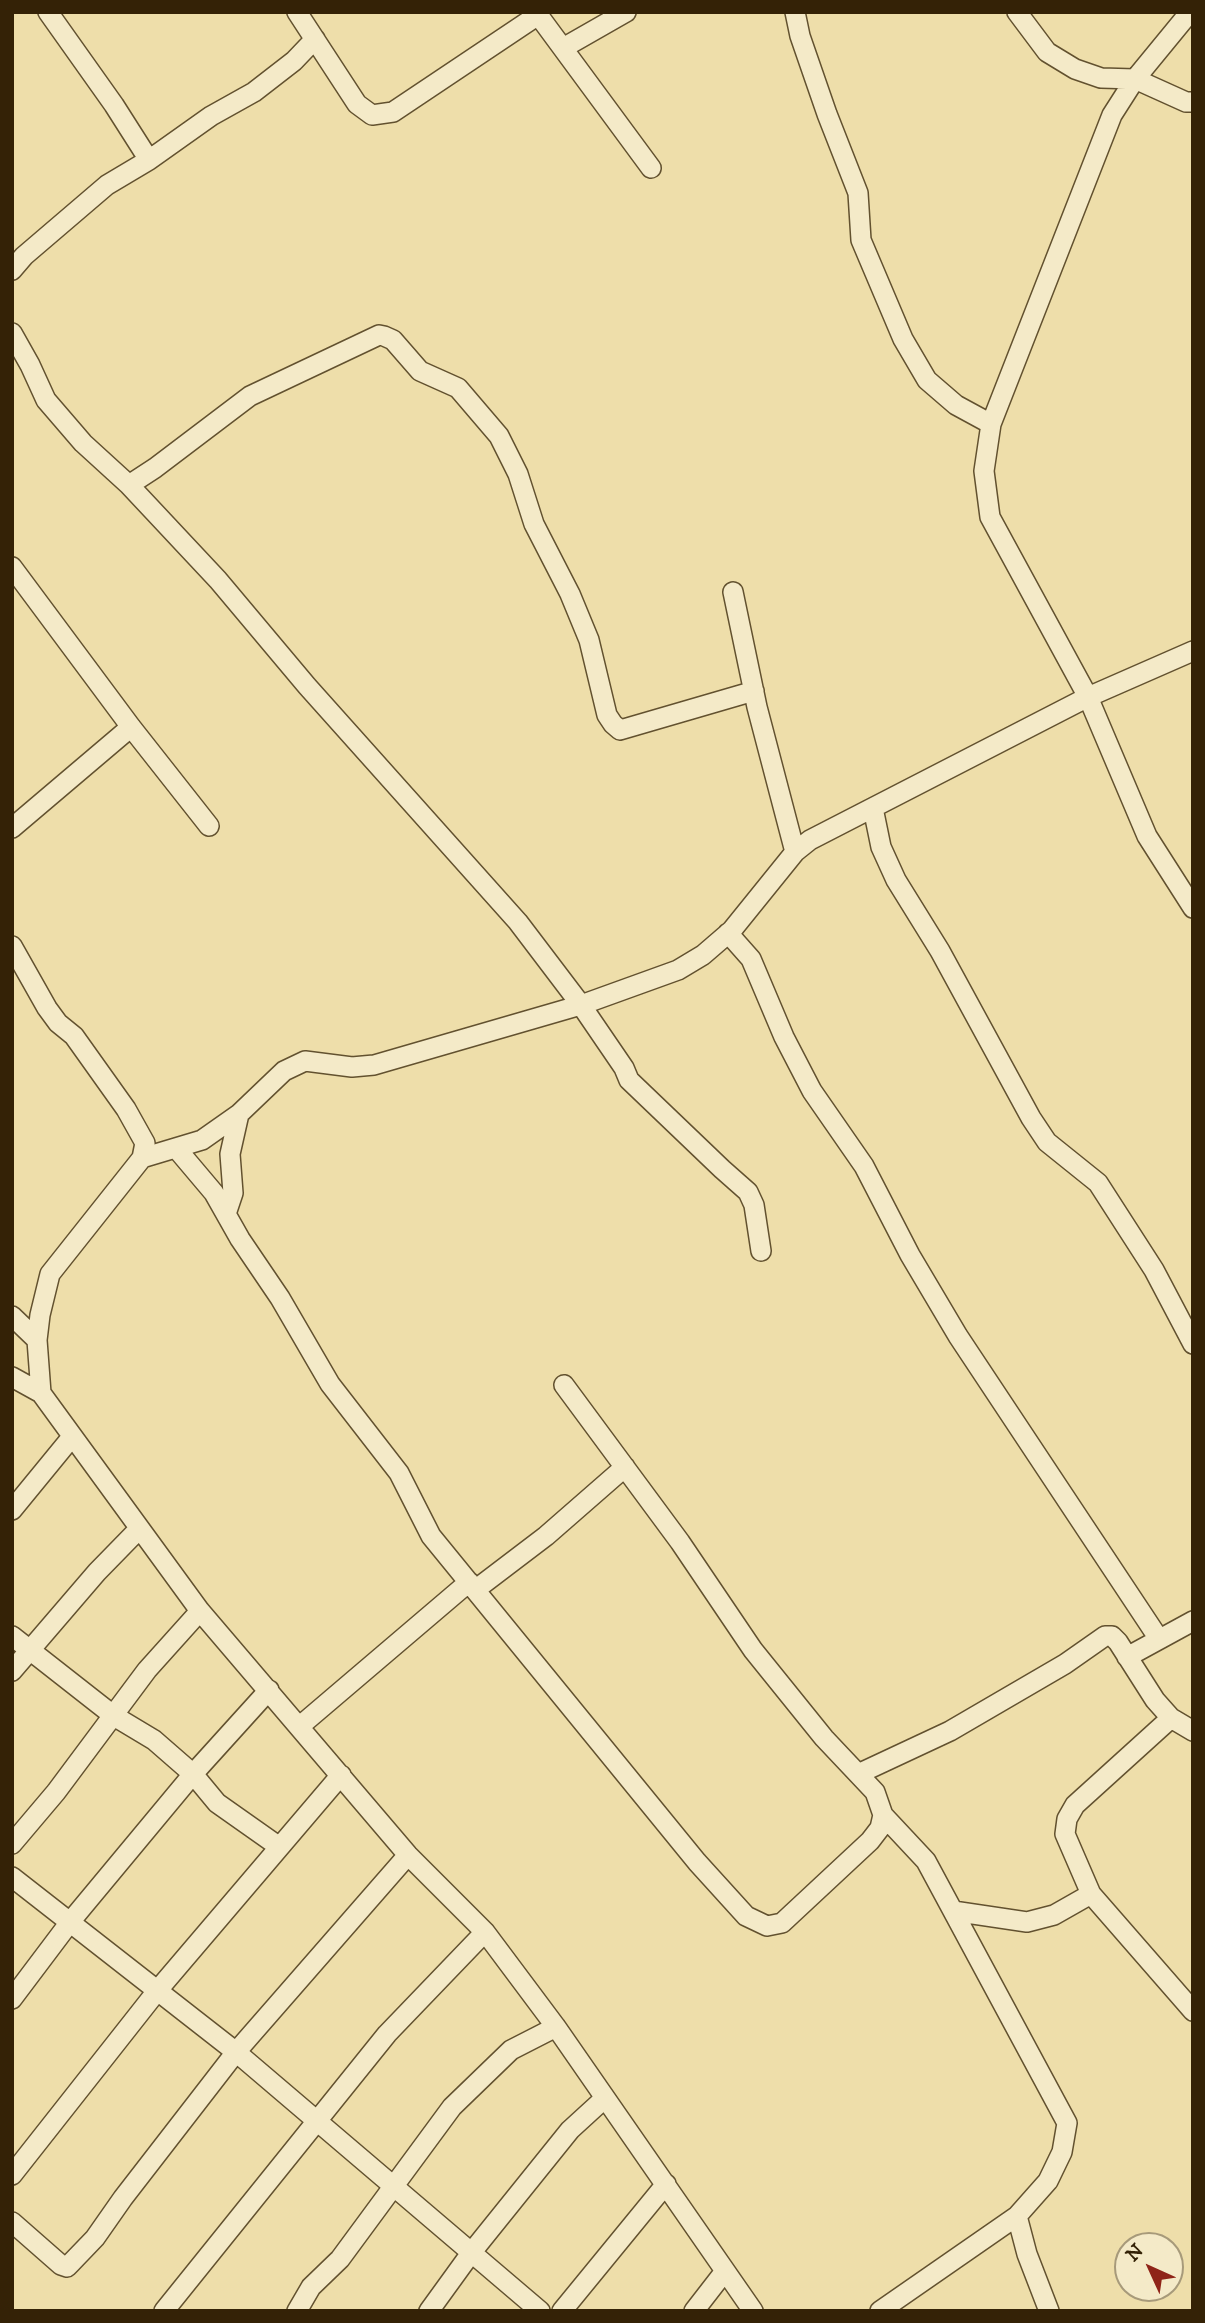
<!DOCTYPE html>
<style>
body{margin:0}
#map{position:relative;width:1205px;height:2323px;overflow:hidden;background:#eedeaa;font-family:"IM FELL DW Pica",serif}
canvas{display:block}
.frame{position:absolute;inset:0;border:14px solid #342206;pointer-events:none}
.north{position:absolute;left:1114px;top:2232px;width:70px;height:70px;box-sizing:border-box;background:#f4eac8;border:2px solid #a79a7a;border-radius:50%;rotate:315deg;font-size:19px;font-weight:700;line-height:28px;text-align:center;color:#342206}
.north::after{content:'';display:block;margin:auto;width:24px;height:32px;background:#8f2418;clip-path:polygon(50% 0,100% 100%,50% 72%,0 100%)}
</style>
<div id="map">
<canvas width="1205" height="2323"></canvas>
<div class="frame"></div>
<div class="north">N</div>
</div>
<script>
const c = document.querySelector('canvas').getContext('2d');
c.lineJoin = 'round';
const shape = rows => new Path2D(rows.map(r => 'M' + r).join(''));
function stroke(path, color, width, dash) { c.strokeStyle = color; c.lineWidth = width; c.lineCap = dash ? 'butt' : 'round'; c.setLineDash(dash || []); c.stroke(path); }
const minor = shape([
 [48,12,114,105,149,160],
 [297,12,357,104,372,115,393,112,538,15],
 [536,12,651,168],
 [795,12,800,36,827,114,858,193,861,240,903,339,927,380,956,405,991,424],
 [1017,12,1047,52,1075,69,1101,78,1135,79,1186,102,1193,102],
 [1190,12,1135,79,1112,115,991,424,984,471,990,517,1088,697,1147,836,1193,908],
 [563,48,626,12],
 [12,270,24,256,107,185,149,160,211,116,254,92,294,61,315,39],
 [12,333,30,365,46,400,83,443,129,485,218,580,307,686,518,922,581,1005,624,1068,629,1080,722,1169,748,1192,754,1205,761,1251],
 [129,485,155,468,250,396,379,335,384,336,393,340,420,371,458,388,499,436,518,474,534,524,570,594,589,640,607,715,613,724,620,730,754,691],
 [12,567,131,727,209,826],
 [733,592,757,707,795,852],
 [873,808,881,847,896,880,940,951,1031,1118,1047,1142,1098,1183,1154,1270,1193,1344],
 [12,828,131,727],
 [728,933,751,959,784,1037,812,1091,864,1166,910,1255,958,1336,1159,1639],
 [12,946,47,1008,58,1023,74,1036,126,1109,145,1143,142,1158,50,1274,40,1315,37,1340,41,1393,200,1611,408,1855,485,1932,556,2027,753,2311],
 [176,1148,214,1193,240,1239,280,1298,330,1384,399,1473,431,1536,697,1862,746,1916,767,1926,782,1923,870,1841,880,1828,883,1815,875,1792,824,1738,753,1650,680,1542,564,1385],
 [142,1158,202,1140,239,1114,284,1071,305,1061,352,1067,374,1065,581,1005,678,970,703,955,732,930,795,852,810,840,1088,697,1193,651],
 [226,1214,233,1193,230,1154,239,1114],
 [12,1316,37,1340],
 [12,1377,41,1393],
 [12,1510,71,1438],
 [475,1590,546,1536,625,1467],
 [12,1636,114,1716,154,1740,193,1774,217,1803,278,1846],
 [1127,1657,1193,1621],
 [12,1671,97,1572,139,1529],
 [300,1726,469,1582],
 [858,1774,950,1731,1065,1664,1105,1636,1112,1636,1118,1642,1155,1700,1171,1718,1193,1731],
 [883,1815,926,1861,1067,2123,1062,2152,1048,2181,1017,2216],
 [12,1844,56,1792,147,1670,200,1611],
 [12,1877,236,2052,540,2311],
 [1091,1894,1193,2011],
 [953,1911,1027,1922,1054,1915,1091,1894,1065,1834,1067,1819,1075,1805,1171,1718],
 [12,1999,70,1922,193,1774,269,1690],
 [12,2175,157,1991,341,1775],
 [12,2222,61,2265,67,2267,70,2264,95,2238,123,2198,236,2052,408,1855],
 [164,2311,387,2034,485,1932],
 [297,2311,311,2287,340,2259,452,2107,511,2050,556,2027],
 [429,2311,471,2253,570,2130,605,2098],
 [562,2311,666,2184],
 [694,2311,725,2271],
 [880,2311,1017,2216,1027,2254,1049,2311]
]);
stroke(minor, '#62512f', 22);
stroke(minor, '#f4eac8', 19);
</script>
